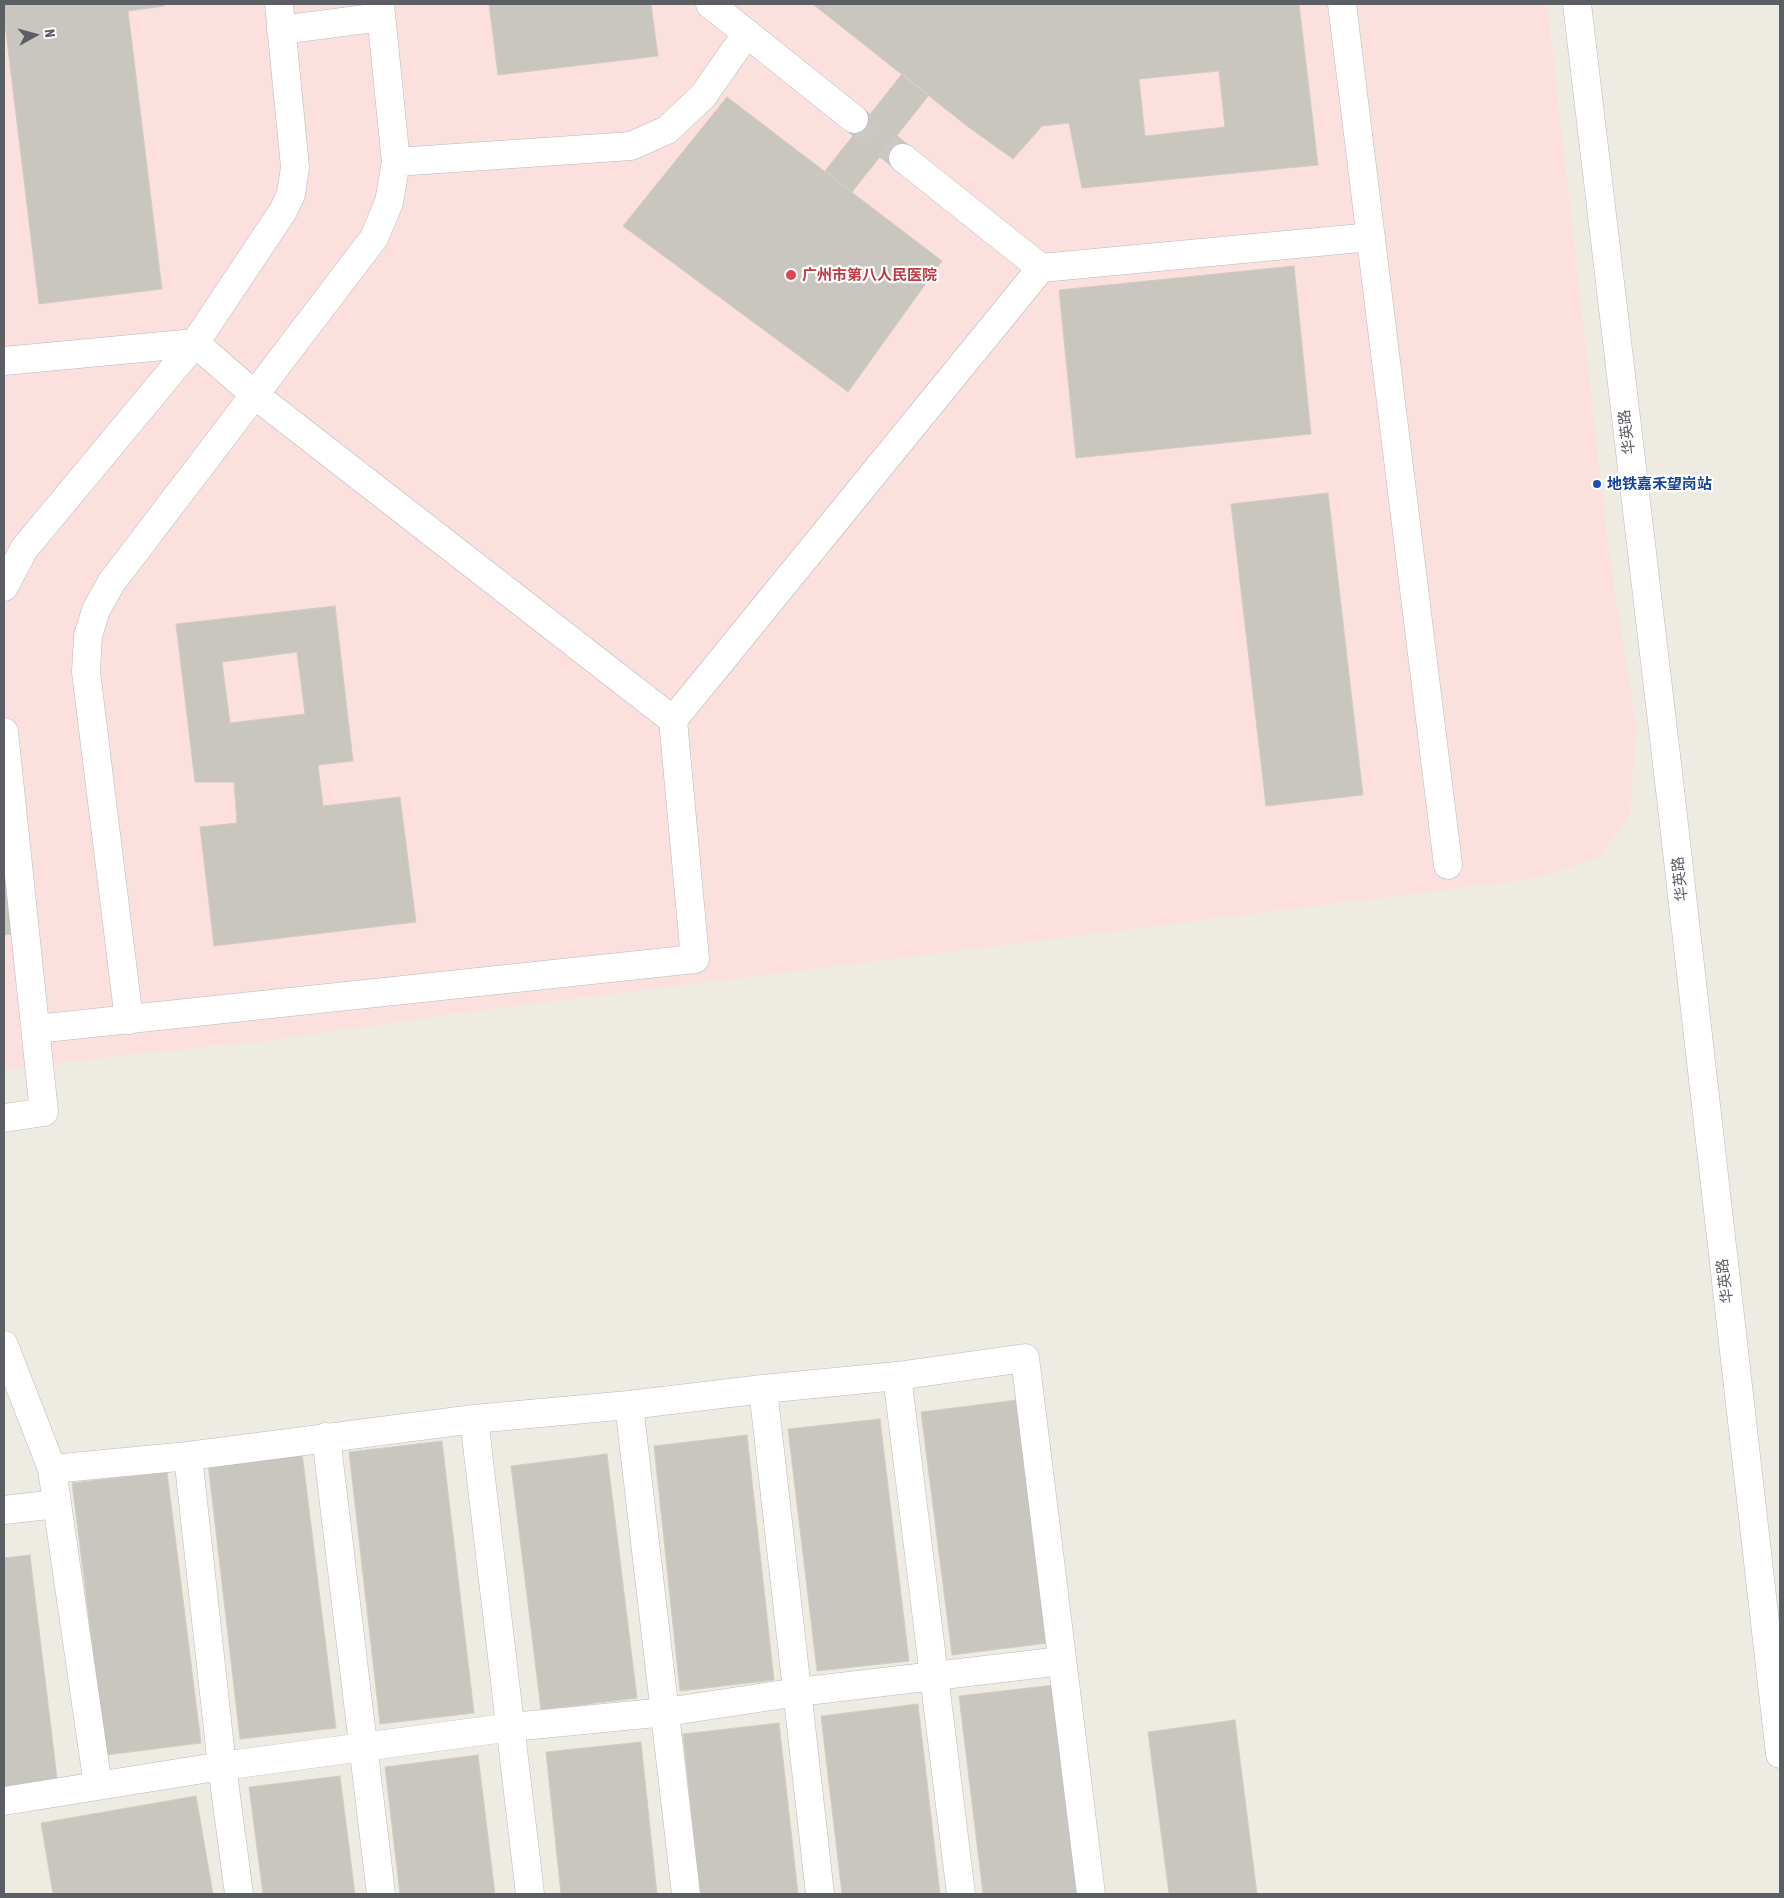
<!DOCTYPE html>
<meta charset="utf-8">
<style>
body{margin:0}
#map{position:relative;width:1784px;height:1898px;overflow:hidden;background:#eeebe2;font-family:"Asap Condensed",sans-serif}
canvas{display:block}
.frame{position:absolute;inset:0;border:5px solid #5b5f64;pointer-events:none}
.north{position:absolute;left:10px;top:10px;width:50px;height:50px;-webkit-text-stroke:4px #fff;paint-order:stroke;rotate:83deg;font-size:14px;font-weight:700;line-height:20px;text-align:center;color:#5b5f64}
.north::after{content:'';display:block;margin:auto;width:18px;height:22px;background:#5b5f64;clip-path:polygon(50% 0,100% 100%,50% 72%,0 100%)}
</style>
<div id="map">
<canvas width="1784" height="1898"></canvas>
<div class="frame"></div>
<div class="north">N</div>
</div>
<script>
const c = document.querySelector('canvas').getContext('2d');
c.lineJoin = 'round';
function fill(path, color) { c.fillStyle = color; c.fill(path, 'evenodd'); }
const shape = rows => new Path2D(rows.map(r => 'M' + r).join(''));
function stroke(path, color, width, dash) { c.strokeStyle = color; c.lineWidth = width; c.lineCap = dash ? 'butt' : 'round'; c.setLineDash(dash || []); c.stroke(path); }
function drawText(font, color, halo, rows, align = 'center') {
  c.font = font + ' "Asap Condensed","Noto Sans SC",sans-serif'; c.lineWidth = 4.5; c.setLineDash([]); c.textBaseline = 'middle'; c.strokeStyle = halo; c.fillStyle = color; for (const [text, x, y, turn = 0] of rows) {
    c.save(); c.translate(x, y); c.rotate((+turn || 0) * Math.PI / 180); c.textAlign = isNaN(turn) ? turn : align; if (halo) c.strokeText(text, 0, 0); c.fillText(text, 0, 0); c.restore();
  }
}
fill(shape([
 [4,4,1547,4,1608,546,1636,726,1630,815,1599,857,1536,878,453,1014,256,1042,132,1054,4,1070]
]), '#fce0de');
const building = shape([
 [4,4,164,4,164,6,128,11,162,289,39,304,4,16,4,4],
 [489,4,651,4,658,56,498,75,489,4],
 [815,4,1299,4,1318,165,1082,188,1069,123,1042,126,1013,159,967,126,814,5,815,4],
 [1219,71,1225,127,1145,136,1139,79,1219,71],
 [902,74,929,95,852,192,825,171,902,74],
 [727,97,942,261,848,392,623,226,727,97],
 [1294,266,1311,434,1076,458,1059,290,1294,266],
 [1328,493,1363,795,1266,806,1231,504,1328,493],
 [335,606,353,761,318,765,323,806,400,797,416,922,214,946,200,827,237,823,234,782,195,782,176,624,335,606],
 [297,652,305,714,230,723,222,662,297,652],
 [4,873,12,934,4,935,4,873],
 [1017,1400,1048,1643,952,1655,921,1412,1017,1400],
 [880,1419,909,1661,817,1671,788,1429,880,1419],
 [747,1435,774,1680,680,1691,654,1446,747,1435],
 [442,1441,474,1713,380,1724,349,1452,442,1441],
 [302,1452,336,1728,240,1739,208,1463,302,1452],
 [607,1454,637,1698,541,1710,511,1466,607,1454],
 [167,1472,201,1743,106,1755,72,1483,167,1472],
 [30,1555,58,1786,4,1793,4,1558,30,1555],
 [1054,1685,1079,1894,983,1894,959,1696,1054,1685],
 [918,1704,940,1894,842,1894,821,1716,918,1704],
 [1235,1720,1257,1894,1169,1894,1148,1732,1235,1720],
 [779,1723,798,1894,700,1894,683,1734,779,1723],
 [641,1742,657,1894,561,1894,546,1752,641,1742],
 [478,1755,495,1894,400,1894,385,1767,478,1755],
 [340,1776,355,1894,263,1894,249,1787,340,1776],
 [196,1796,213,1894,53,1894,41,1823,196,1796]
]);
fill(building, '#c9c6c0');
stroke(building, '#d3cdc1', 1);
stroke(shape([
 [854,119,903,158]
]), '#c9c8c2', 28, [28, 14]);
const minor = shape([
 [710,4,854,119],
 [1342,4,1448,865],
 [1577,4,1666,755,1780,1754],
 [281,30,381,17],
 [903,158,1041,268],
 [396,162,631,146,667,130,703,96,747,33],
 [4,361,195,343,255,395,673,720],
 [4,587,24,549,195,343,283,211,291,194,295,167,279,4],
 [4,732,44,1112,4,1118],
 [129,1020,86,672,88,636,96,610,111,583,374,238,389,202,396,162,380,4],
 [36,1029,695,959,673,720,1041,268,1371,237],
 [4,1345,52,1469,98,1786],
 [897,1376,961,1894],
 [763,1389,820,1894],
 [629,1405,686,1894],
 [474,1419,530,1894],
 [326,1437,381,1894],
 [188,1456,222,1766,239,1894],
 [52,1469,188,1456,474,1419,629,1405,763,1389,897,1376,1025,1358,1091,1894],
 [4,1510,57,1504],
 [4,1801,222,1766,512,1727,666,1712,798,1692,1062,1661]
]);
stroke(minor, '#b5b9bd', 29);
stroke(minor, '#fff', 28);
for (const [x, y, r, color] of [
 [791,275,6,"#e0444e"],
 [1597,484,5,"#1a4fb4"]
]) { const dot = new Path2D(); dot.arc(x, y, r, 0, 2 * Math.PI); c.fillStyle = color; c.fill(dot); stroke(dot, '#fff', 2); }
drawText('bold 15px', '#be3a42', '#fff', [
 ["广州市第八人民医院",802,275]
], 'left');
drawText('15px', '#5b5f64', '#fff', [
 ["华英路",1627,432,-97],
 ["华英路",1680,879,-96],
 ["华英路",1725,1281,-97]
]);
drawText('bold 15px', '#164399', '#fff', [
 ["地铁嘉禾望岗站",1607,484]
], 'left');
</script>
